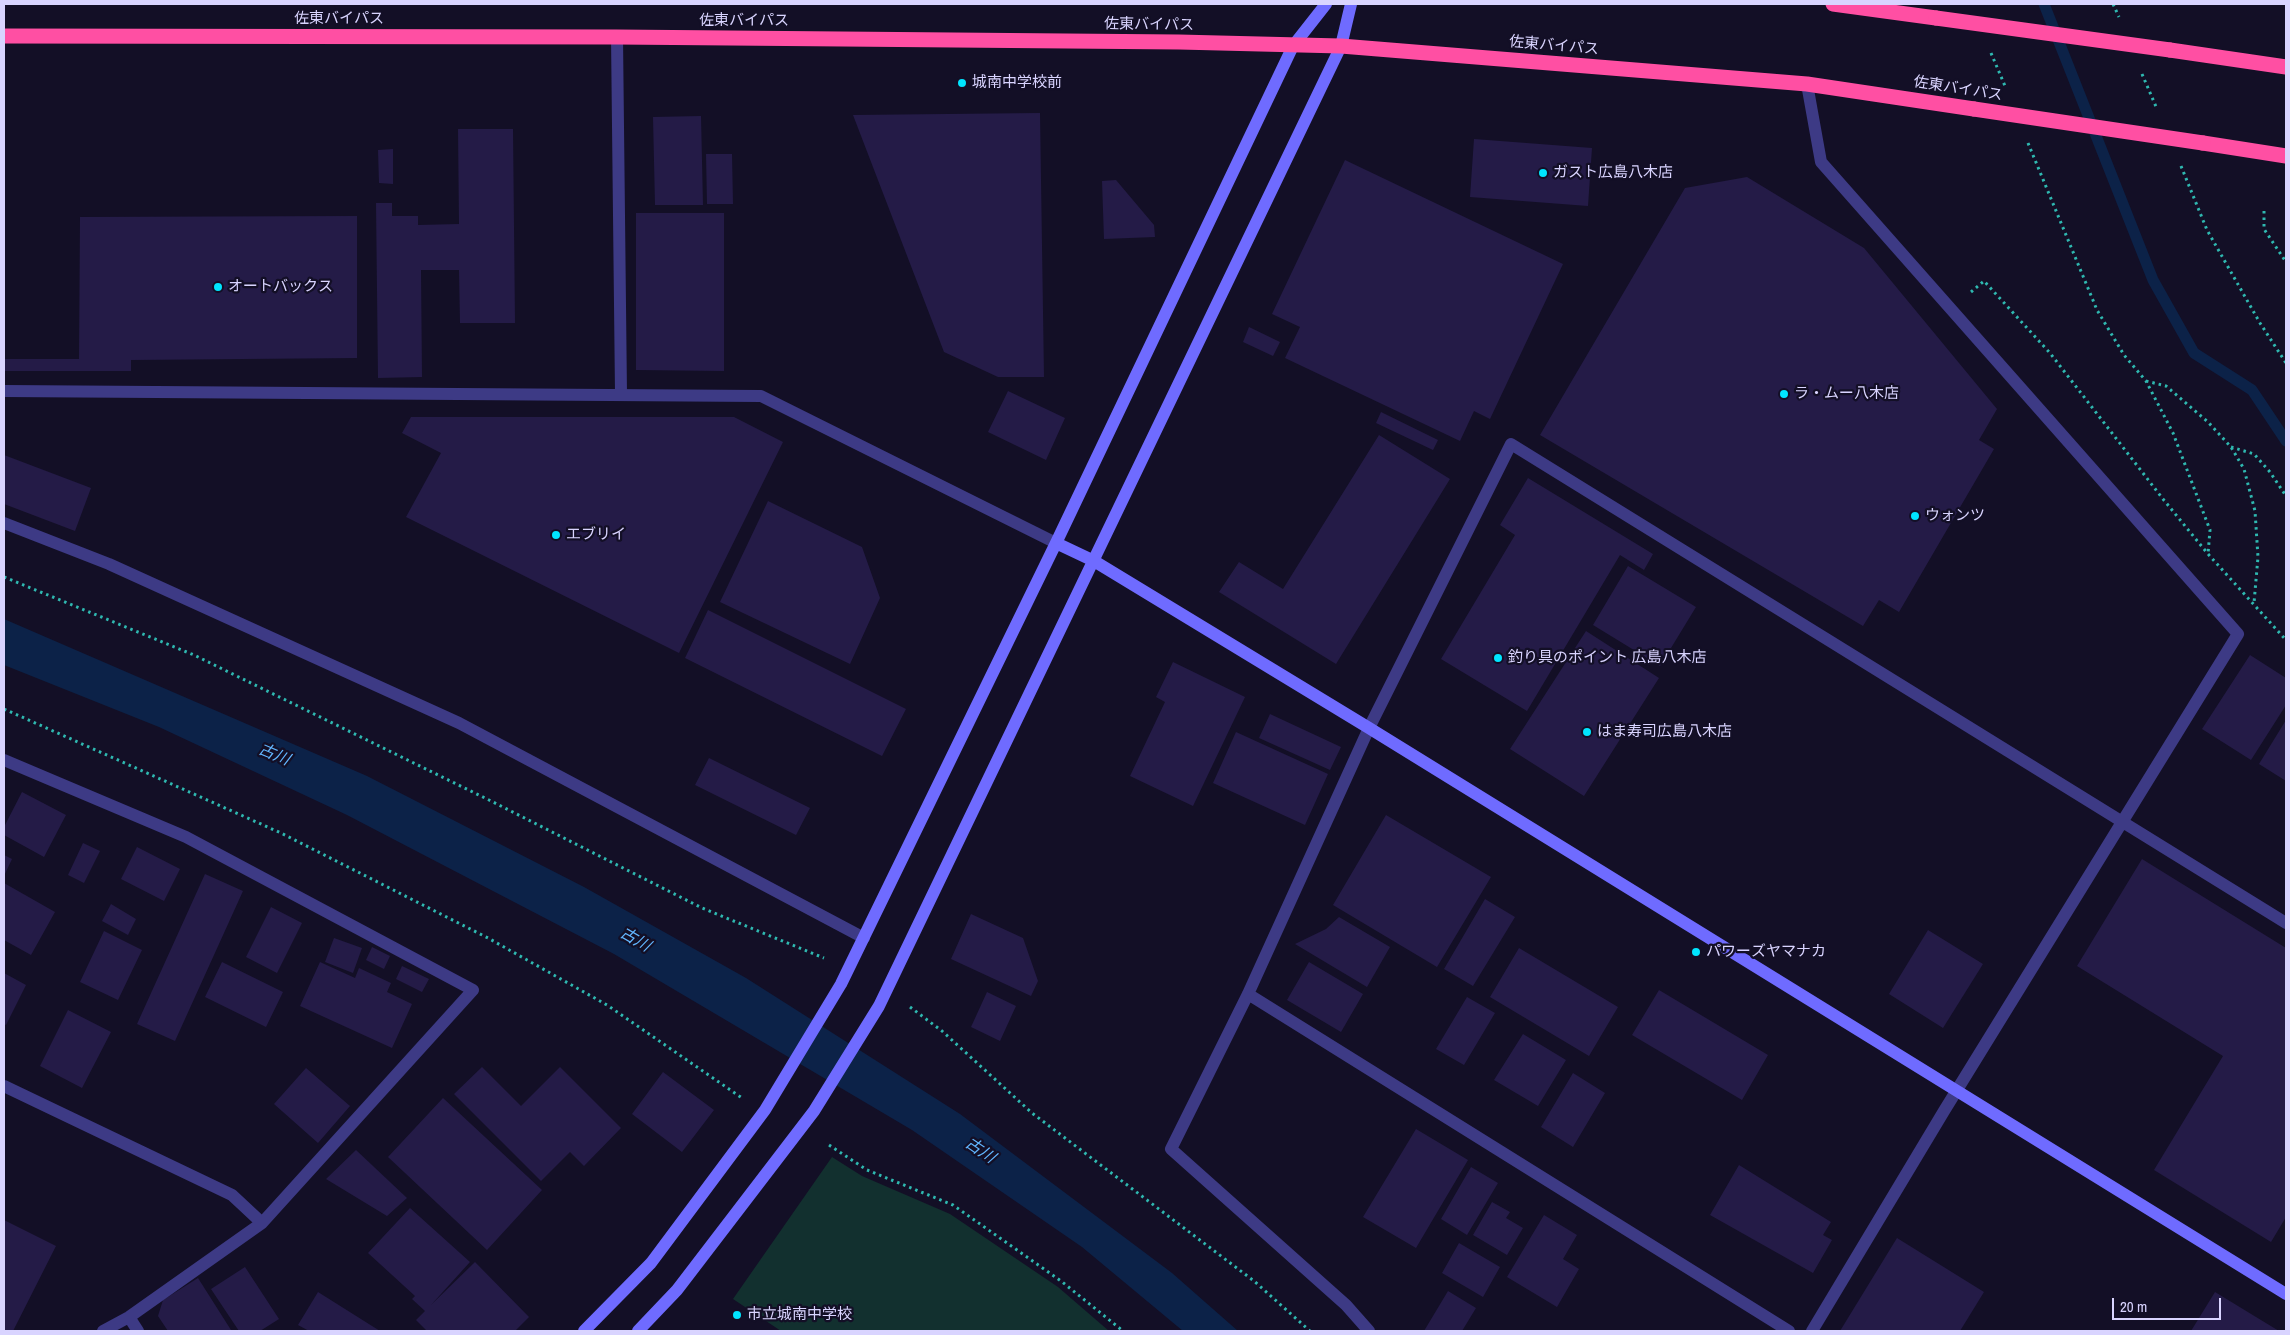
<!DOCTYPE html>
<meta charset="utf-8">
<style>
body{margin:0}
#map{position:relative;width:2290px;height:1335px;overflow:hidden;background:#130f26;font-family:"Archivo Narrow",sans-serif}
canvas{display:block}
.frame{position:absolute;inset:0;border:5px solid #d9d4ff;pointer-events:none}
.scale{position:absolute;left:2112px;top:1298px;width:109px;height:22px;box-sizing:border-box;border:2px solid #d9d4ff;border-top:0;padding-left:6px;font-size:15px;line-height:18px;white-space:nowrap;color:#d9d4ff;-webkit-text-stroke:4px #130f26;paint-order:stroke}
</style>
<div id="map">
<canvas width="2290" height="1335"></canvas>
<div class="frame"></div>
<div class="scale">20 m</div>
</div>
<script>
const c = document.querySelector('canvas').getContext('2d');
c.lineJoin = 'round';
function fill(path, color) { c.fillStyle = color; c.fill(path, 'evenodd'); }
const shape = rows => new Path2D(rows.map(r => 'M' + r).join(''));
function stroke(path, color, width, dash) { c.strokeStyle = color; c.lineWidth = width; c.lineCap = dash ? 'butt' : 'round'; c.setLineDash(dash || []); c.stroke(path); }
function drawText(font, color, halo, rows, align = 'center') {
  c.font = font + ' "Archivo Narrow","Noto Sans JP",sans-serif'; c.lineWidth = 4.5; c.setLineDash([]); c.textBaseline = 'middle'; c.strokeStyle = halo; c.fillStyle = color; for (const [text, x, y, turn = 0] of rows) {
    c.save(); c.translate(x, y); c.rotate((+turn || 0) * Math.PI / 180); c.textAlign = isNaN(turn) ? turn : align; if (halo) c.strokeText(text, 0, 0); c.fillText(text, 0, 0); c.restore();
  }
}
fill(shape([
 [832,1157,862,1176,950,1214,1058,1287,1109,1331,781,1331,733,1299]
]), '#12302f');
fill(shape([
 [4,619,367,776,584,887,746,978,960,1114,1172,1273,1238,1331,1183,1331,1082,1247,912,1130,614,954,347,815,159,727,4,665]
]), '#0c2248');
stroke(shape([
 [2044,4,2153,280,2194,353,2252,390,2286,441]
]), '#0c2248', 11);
fill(shape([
 [1040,113,1044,377,998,377,944,352,853,115],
 [701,116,703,205,655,205,653,117],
 [458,129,513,129,515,323,460,323,459,270,421,270,422,377,378,378,376,203,392,203,392,216,418,216,418,225,459,224],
 [1474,139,1592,148,1588,206,1470,197],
 [393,149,393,184,379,183,378,150],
 [706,154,732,154,733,204,707,204],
 [1345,160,1563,264,1490,419,1474,411,1460,441,1285,358,1300,327,1272,314],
 [1747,177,1864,248,1997,409,1979,440,1994,449,1899,612,1879,600,1863,626,1540,435,1685,188],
 [1116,180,1154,225,1155,237,1104,239,1102,181],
 [636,213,724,213,724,371,636,370],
 [357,216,357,358,131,360,131,371,4,371,5,359,79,359,80,217],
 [1249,327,1280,342,1273,356,1243,342],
 [1008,391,1065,418,1046,460,988,432],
 [1381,412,1438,440,1433,450,1376,423],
 [411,417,734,417,783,442,679,653,406,517,441,453,402,433],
 [1379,435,1450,479,1336,664,1219,592,1239,562,1283,589],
 [4,455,91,488,75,531,4,504],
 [1528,478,1653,554,1644,570,1620,555,1527,711,1441,659,1515,535,1500,525],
 [768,501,862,547,880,598,850,664,720,602],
 [1628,566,1696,607,1660,666,1593,625],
 [708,610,906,709,882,756,685,658],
 [1586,631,1659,678,1584,796,1510,749],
 [2250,655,2286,678,2286,705,2251,760,2202,729],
 [1173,662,1245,697,1193,806,1130,776,1165,702,1156,697],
 [1270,714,1341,747,1330,770,1259,738],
 [2286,720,2286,781,2259,764],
 [1236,732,1328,774,1305,825,1213,783],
 [709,758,810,808,796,835,695,785],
 [22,792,66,815,44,857,4,835,4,827],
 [1386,815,1491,877,1437,967,1333,905],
 [83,843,100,851,84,883,68,875],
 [137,847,180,869,164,901,121,879],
 [4,855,12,859,4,876],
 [2142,859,2286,948,2286,1217,2271,1242,2154,1170,2223,1056,2077,966],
 [205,874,243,891,175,1041,137,1024],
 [4,883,55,912,31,955,4,940],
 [1485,899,1515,917,1473,986,1444,969],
 [111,904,136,919,128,935,102,921],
 [271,907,302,923,277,973,246,957],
 [971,914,1023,938,1038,981,1031,996,951,959],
 [1339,917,1390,947,1367,987,1295,944,1326,929],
 [1928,930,1983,964,1943,1028,1889,994],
 [104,931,142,950,118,1000,80,982],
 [334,938,362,948,353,973,325,962],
 [372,947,390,956,384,969,366,960],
 [1519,948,1618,1007,1589,1056,1490,997],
 [222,962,283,992,266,1027,205,997],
 [320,962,355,978,359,968,391,983,387,992,412,1004,392,1048,300,1006],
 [1309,962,1363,994,1341,1032,1287,1000],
 [402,966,429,979,422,992,396,979],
 [4,973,26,985,6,1025,4,1024],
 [1659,990,1768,1055,1742,1100,1632,1035],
 [987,992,1016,1006,1000,1041,971,1027],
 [1467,997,1495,1013,1464,1065,1436,1049],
 [68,1010,111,1032,82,1088,40,1066],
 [1523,1034,1566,1060,1538,1106,1494,1080],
 [482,1067,521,1106,560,1067,621,1128,584,1166,570,1152,541,1181,454,1094],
 [306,1068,350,1106,318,1143,274,1104],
 [663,1072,714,1110,682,1152,632,1114],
 [1573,1073,1605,1093,1573,1147,1541,1127],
 [443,1098,542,1190,487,1250,388,1157],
 [1416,1129,1468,1160,1416,1248,1363,1217],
 [356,1150,407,1198,387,1216,326,1179],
 [1739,1165,1831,1222,1823,1235,1832,1240,1813,1273,1710,1215],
 [1471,1167,1498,1183,1467,1235,1441,1219],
 [1492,1202,1510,1212,1506,1218,1523,1228,1507,1255,1473,1235],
 [410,1208,470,1262,431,1305,475,1262,529,1317,515,1331,427,1331,416,1320,425,1311,412,1299,415,1296,368,1253],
 [1544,1215,1577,1235,1563,1259,1579,1269,1557,1307,1507,1277],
 [4,1220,56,1246,13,1331,4,1331],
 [1897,1238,1984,1292,1960,1331,1840,1331],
 [1459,1243,1500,1267,1483,1297,1442,1273],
 [245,1267,279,1319,260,1331,239,1331,211,1289],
 [198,1278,231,1330,168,1331,158,1316,163,1300],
 [1448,1291,1476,1308,1462,1331,1424,1331],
 [318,1292,380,1331,309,1331,298,1325],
 [2215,1292,2279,1331,2191,1331]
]), '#241b47');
stroke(shape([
 [2113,4,2119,17],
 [1991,53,2005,86],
 [2142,74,2157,109],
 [2028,143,2097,310,2124,355,2146,381,2173,433,2210,530,2208,554],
 [2181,166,2207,230,2260,323,2286,363],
 [2264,211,2264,229,2286,262],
 [1971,292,1984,281,2050,353,2163,499,2208,554,2286,640],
 [2146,381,2166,386,2208,422,2231,447,2244,469,2255,511,2258,557,2254,603],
 [2231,447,2254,454,2270,472,2286,496],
 [4,577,194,655,489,800,702,908,824,958],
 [4,709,281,833,488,938,607,1005,742,1098],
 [910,1007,942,1031,1032,1113,1254,1281,1310,1331],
 [829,1145,867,1170,953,1205,1061,1281,1123,1331]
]), '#2fb8b0', 3, [2.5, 4]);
stroke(shape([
 [617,37,621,394],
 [1807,84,1821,162,2238,634,1944,1111,1812,1331],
 [4,391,761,396,1056,543],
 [4,523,109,564,459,723,864,938],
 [4,760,186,837,473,990,262,1223,129,1317,103,1331],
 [1248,994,1789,1331],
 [4,1086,232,1195,262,1223],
 [129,1317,138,1331],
 [1369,1331,1346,1305,1171,1149,1248,994,1369,728,1511,444,2286,923]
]), '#3d3a85', 12);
stroke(shape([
 [1056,543,1094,561,1369,728,2286,1294],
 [584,1331,651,1263,765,1110,841,984,1056,543,1293,46,1326,4],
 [638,1331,677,1290,814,1111,879,1006,1341,46,1351,4]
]), '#6f6bff', 12);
stroke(shape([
 [1833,4,1936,18],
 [4,36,617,37,1179,42,1341,46,1807,84,1974,109],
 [2170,50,2286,67],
 [2203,143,2286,156]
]), '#ff4fa3', 15);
stroke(shape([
 [1936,18,2170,50],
 [1974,109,2203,143]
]), '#ff4fa3', 15);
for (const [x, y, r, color] of [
 [962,83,5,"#00e5ff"],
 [1543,173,5,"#00e5ff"],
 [218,287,5,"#00e5ff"],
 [1784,394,5,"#00e5ff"],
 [1915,516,5,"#00e5ff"],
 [556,535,5,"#00e5ff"],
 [1498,658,5,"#00e5ff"],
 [1587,732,5,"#00e5ff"],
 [1696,952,5,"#00e5ff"],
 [737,1315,5,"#00e5ff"]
]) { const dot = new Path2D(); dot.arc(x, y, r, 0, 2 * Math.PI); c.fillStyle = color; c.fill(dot); stroke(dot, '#130f26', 2); }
drawText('15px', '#d9d4ff', '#130f26', [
 ["佐東バイパス",339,19],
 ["佐東バイパス",744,21],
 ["佐東バイパス",1149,25,1],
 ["佐東バイパス",1554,46,5],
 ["佐東バイパス",1958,89,9]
]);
drawText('15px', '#d9d4ff', '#130f26', [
 ["城南中学校前",972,83],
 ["ガスト広島八木店",1553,173],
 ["オートバックス",228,287],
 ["ラ・ムー八木店",1794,394],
 ["ウォンツ",1925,516],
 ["エブリイ",566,535],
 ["釣り具のポイント 広島八木店",1508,658],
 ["はま寿司広島八木店",1597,732],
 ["パワーズヤマナカ",1706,952],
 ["市立城南中学校",747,1315]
], 'left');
drawText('italic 16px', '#62b6ff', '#130f26', [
 ["古川",274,755,23],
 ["古川",635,940,30],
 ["古川",980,1151,34]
]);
</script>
